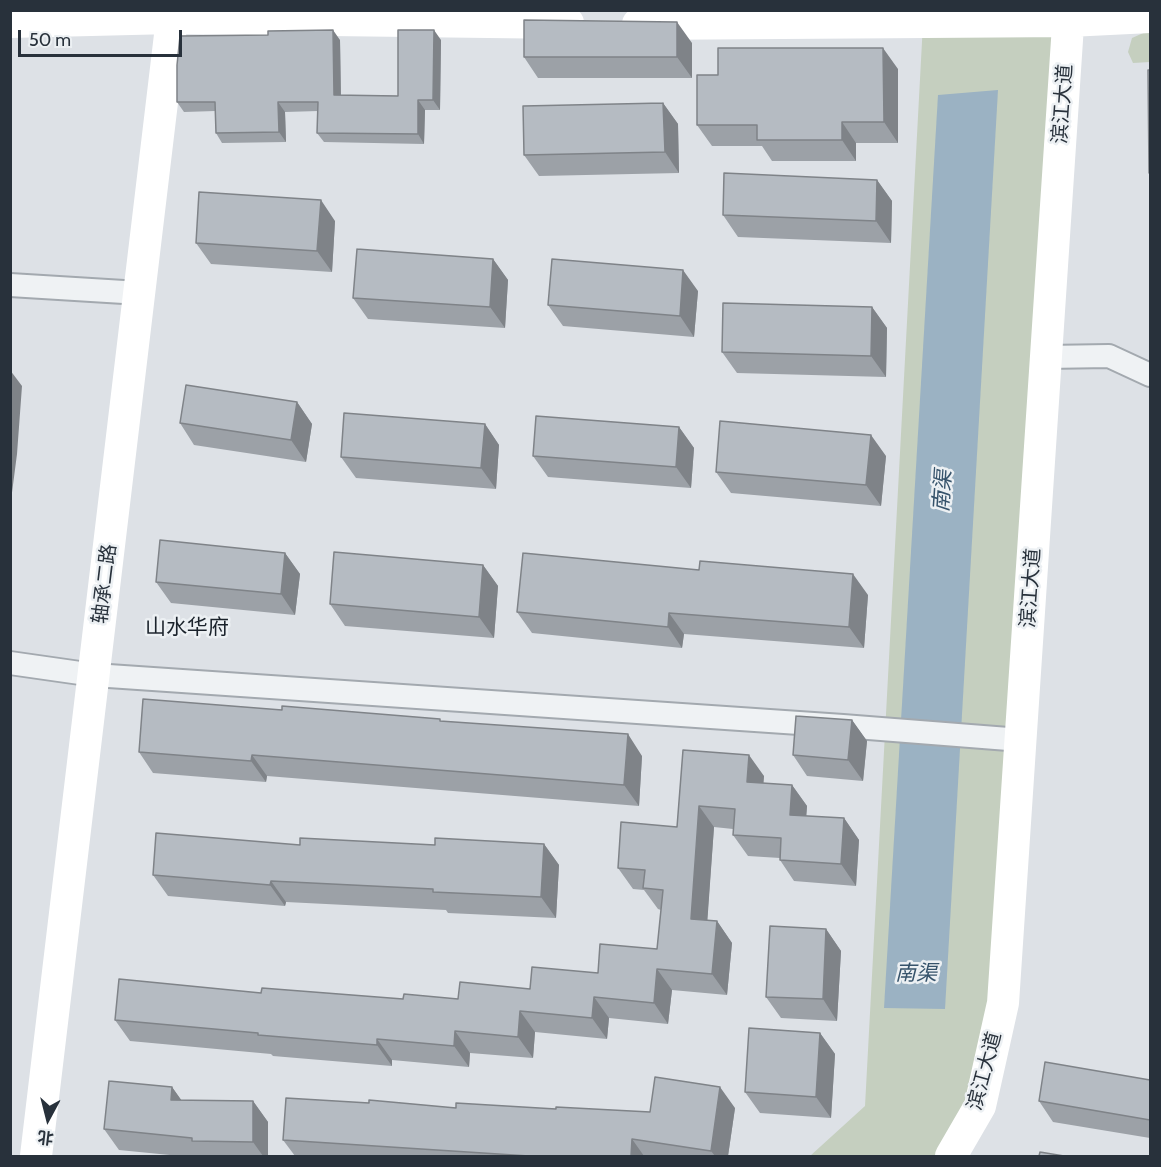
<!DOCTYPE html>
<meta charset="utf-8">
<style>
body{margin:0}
#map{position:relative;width:1161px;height:1167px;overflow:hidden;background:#dde1e6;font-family:Cabin,"Noto Sans SC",sans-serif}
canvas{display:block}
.frame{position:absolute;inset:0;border:12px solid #28313b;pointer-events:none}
.north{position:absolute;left:18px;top:1089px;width:60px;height:60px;-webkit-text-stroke:4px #ecf0f3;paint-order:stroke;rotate:187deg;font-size:16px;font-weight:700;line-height:24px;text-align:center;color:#28313b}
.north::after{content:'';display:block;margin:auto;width:21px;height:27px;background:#28313b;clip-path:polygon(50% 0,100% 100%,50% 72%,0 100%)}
.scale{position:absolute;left:18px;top:30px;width:164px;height:27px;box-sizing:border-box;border:3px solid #28313b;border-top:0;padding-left:8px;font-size:18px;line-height:21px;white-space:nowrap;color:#28313b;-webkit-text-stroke:4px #ecf0f3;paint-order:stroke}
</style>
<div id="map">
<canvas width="1161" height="1167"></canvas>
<div class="frame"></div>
<div class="north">北</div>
<div class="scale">50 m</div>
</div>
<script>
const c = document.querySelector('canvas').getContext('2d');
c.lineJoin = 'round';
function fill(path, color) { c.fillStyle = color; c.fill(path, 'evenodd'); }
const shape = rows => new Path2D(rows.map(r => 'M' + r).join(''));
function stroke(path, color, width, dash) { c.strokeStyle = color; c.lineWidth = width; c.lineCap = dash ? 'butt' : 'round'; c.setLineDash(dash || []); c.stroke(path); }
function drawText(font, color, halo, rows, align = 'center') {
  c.font = font + ' Cabin,"Noto Sans SC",sans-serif'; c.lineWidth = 5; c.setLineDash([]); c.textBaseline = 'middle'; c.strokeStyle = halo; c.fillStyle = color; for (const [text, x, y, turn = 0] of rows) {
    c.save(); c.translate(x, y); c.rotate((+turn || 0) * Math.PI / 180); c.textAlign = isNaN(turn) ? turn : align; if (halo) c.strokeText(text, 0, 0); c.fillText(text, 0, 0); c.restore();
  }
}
fill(shape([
 [1069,21,1003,1003,966,1156,810,1156,865,1106,923,23],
 [1150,30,1150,62,1133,63,1128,52,1132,38]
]), '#c5cfbf');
fill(shape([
 [998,90,945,1009,884,1008,938,95]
]), '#9bb2c3');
const street = shape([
 [10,285,140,293],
 [1046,357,1109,356,1150,375],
 [10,663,94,675,843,726,1021,740]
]);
stroke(street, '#a3a9af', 26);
stroke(street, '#eff2f4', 22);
stroke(shape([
 [10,22,172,18,568,23],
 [638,24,1069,21,1150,17],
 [36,1156,173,10],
 [951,1156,980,1106,1003,1003,1069,10]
]), '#fff', 32);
fill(shape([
 [340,40,341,95,398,96,441,40,440,110,425,110,424,144,324,142,317,133,318,111,285,112,286,142,222,143,216,133,215,111,184,112,177,102],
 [692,43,692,78,538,78,524,57],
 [898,69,898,143,856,143,856,161,772,161,762,146,712,146,697,125],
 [663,103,678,124,679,173,539,176,524,155],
 [877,180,892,201,891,243,738,237,723,215],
 [335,221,332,272,211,264,196,243],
 [493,259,508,280,505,328,368,319,353,298],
 [698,291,694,337,563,326,548,305],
 [872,307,887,328,886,377,737,373,722,352],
 [297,402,312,424,306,462,194,445,180,423],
 [485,424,499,445,496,489,356,478,341,457],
 [679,427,694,448,691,488,548,477,533,456],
 [886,456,881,506,731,493,716,472],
 [285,553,300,574,295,615,171,603,156,582],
 [483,565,498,586,494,638,345,626,330,604],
 [868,595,864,648,684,634,682,648,532,633,517,612],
 [282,710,441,721,642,756,639,806,267,776,266,782,153,773,139,752],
 [852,720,867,741,863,781,807,776,793,755],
 [683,750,764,776,763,783,792,785,807,806,806,816,844,818,859,840,856,886,794,881,780,860,780,858,748,856,733,835,733,829,714,827,707,921,717,921,732,943,727,995,672,990,668,1024,609,1018,607,1039,535,1032,533,1058,470,1053,469,1067,392,1060,392,1066,273,1056,271,1054,130,1041,115,1020,261,993,403,999,458,999,530,989,598,973,657,949,661,910,658,909,644,890,633,889,618,868,677,827],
 [544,844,559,865,556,918,448,913,446,910,286,902,285,906,168,896,153,875,300,845,435,845],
 [826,929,841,951,837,1021,781,1018,766,997],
 [820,1033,835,1054,831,1118,760,1113,745,1092],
 [1150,1080,1150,1138,1053,1122,1039,1101],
 [172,1087,181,1100,253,1101,268,1122,268,1156,180,1156,119,1150,104,1129],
 [456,1108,556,1109,650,1112,735,1108,728,1156,295,1156,283,1140]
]), '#9ca1a7');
fill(shape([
 [677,22,692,43,692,78,677,57],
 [333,30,340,40,341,105,334,95],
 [434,30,441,40,440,110,433,100],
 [883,48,898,69,898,143,884,122],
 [418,100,425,110,424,144,418,134],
 [278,102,285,112,286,142,279,132],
 [663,103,678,124,679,173,665,152],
 [842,122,856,143,856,161,842,140],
 [877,180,892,201,891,243,876,221],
 [321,200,335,221,332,272,317,251],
 [493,259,508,280,505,328,490,307],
 [683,270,698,291,694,337,680,316],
 [872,307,887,328,886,377,871,356],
 [10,370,22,386,17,454,10,508],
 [297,402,312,424,306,462,291,440],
 [485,424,499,445,496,489,481,468],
 [679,427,694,448,691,488,676,467],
 [871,435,886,456,881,506,866,485],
 [285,553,300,574,295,615,281,594],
 [483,565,498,586,494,638,479,617],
 [853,574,868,595,864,648,849,627],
 [669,613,684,634,682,648,668,627],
 [852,720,867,741,863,781,848,760],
 [628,734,642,756,639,806,624,785],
 [252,755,267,776,266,782,251,761],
 [749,755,764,776,762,803,747,782],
 [792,785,807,806,805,836,790,815],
 [699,806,714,827,706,940,691,919],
 [844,818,859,840,856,886,841,864],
 [544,844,559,865,556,918,541,897],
 [271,881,286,902,285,906,270,885],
 [717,921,732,943,727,995,712,974],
 [826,929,841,951,837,1021,823,999],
 [657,969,672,990,668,1024,654,1003],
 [594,997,609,1018,607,1039,592,1018],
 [520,1011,535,1032,533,1058,518,1037],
 [455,1031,470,1053,469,1067,454,1046],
 [820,1033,835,1054,831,1118,816,1097],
 [377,1039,392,1060,392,1066,377,1045],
 [172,1087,187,1108,171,1100],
 [720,1087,735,1108,728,1156,715,1156,711,1151],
 [253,1101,268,1122,268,1156,263,1156,253,1142],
 [632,1139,644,1156,631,1156]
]), '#7f8388');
const building = shape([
 [524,20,677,22,677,57,524,57,524,20],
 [333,30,334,95,398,96,398,30,434,30,433,100,418,100,418,134,317,133,318,102,278,102,279,132,216,133,215,102,177,102,177,65,180,36,268,35,268,31,333,30],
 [718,48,883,48,884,122,842,122,842,140,757,140,757,125,697,125,697,75,718,75,718,48],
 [1148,70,1150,70,1150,173,1149,173,1148,70],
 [663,103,665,152,524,155,523,106,663,103],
 [724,173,877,180,876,221,723,215,724,173],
 [199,192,321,200,317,251,196,243,199,192],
 [357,249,493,259,490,307,353,298,357,249],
 [552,259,683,270,680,316,548,305,552,259],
 [723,303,872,307,871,356,722,352,723,303],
 [186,385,297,402,291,440,180,423,186,385],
 [344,413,485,424,481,468,341,457,344,413],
 [536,416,679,427,676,467,533,456,536,416],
 [720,421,871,435,866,485,716,472,720,421],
 [160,540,285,553,281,594,156,582,160,540],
 [334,552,483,565,479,617,330,604,334,552],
 [523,553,699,570,700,561,853,574,849,627,669,613,668,627,517,612,523,553],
 [143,699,282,710,282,706,440,719,440,721,628,734,624,785,252,755,251,761,139,752,143,699],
 [796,716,852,720,848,760,793,755,796,716],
 [683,750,749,755,747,782,792,785,790,815,844,818,841,864,780,860,781,838,733,835,735,809,699,806,691,919,717,921,712,974,657,969,654,1003,594,997,592,1018,520,1011,518,1037,455,1031,454,1046,377,1039,377,1045,258,1035,258,1033,115,1020,119,979,261,993,262,988,403,999,404,994,458,999,460,982,530,989,532,967,598,973,600,944,657,949,663,890,643,888,645,870,618,868,621,822,677,827,683,750],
 [156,833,300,845,300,838,435,845,435,838,544,844,541,897,433,892,433,889,271,881,270,885,153,875,156,833],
 [770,926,826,929,823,999,766,997,770,926],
 [749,1028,820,1033,816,1097,745,1092,749,1028],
 [1045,1062,1150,1080,1150,1120,1039,1101,1045,1062],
 [655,1077,720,1087,711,1151,632,1139,631,1156,529,1156,283,1140,286,1098,369,1103,369,1100,456,1108,456,1103,556,1109,556,1107,650,1112,655,1077],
 [109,1081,172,1087,171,1100,253,1101,253,1142,192,1141,192,1138,104,1129,109,1081],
 [1040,1152,1064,1156,1039,1156,1040,1152]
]);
fill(building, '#b5bbc2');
stroke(building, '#7f8388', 1.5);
drawText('20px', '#28313b', '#ecf0f3', [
 ["滨江大道",1063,104,-86],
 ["轴承二路",105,584,-83],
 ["滨江大道",1031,588,-86],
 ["滨江大道",985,1071,-75]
]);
drawText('italic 21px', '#36536b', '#ecf0f3', [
 ["南渠",943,491,-86],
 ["南渠",916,974]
]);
drawText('21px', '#1a222b', '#ecf0f3', [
 ["山水华府",187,628]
]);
</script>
